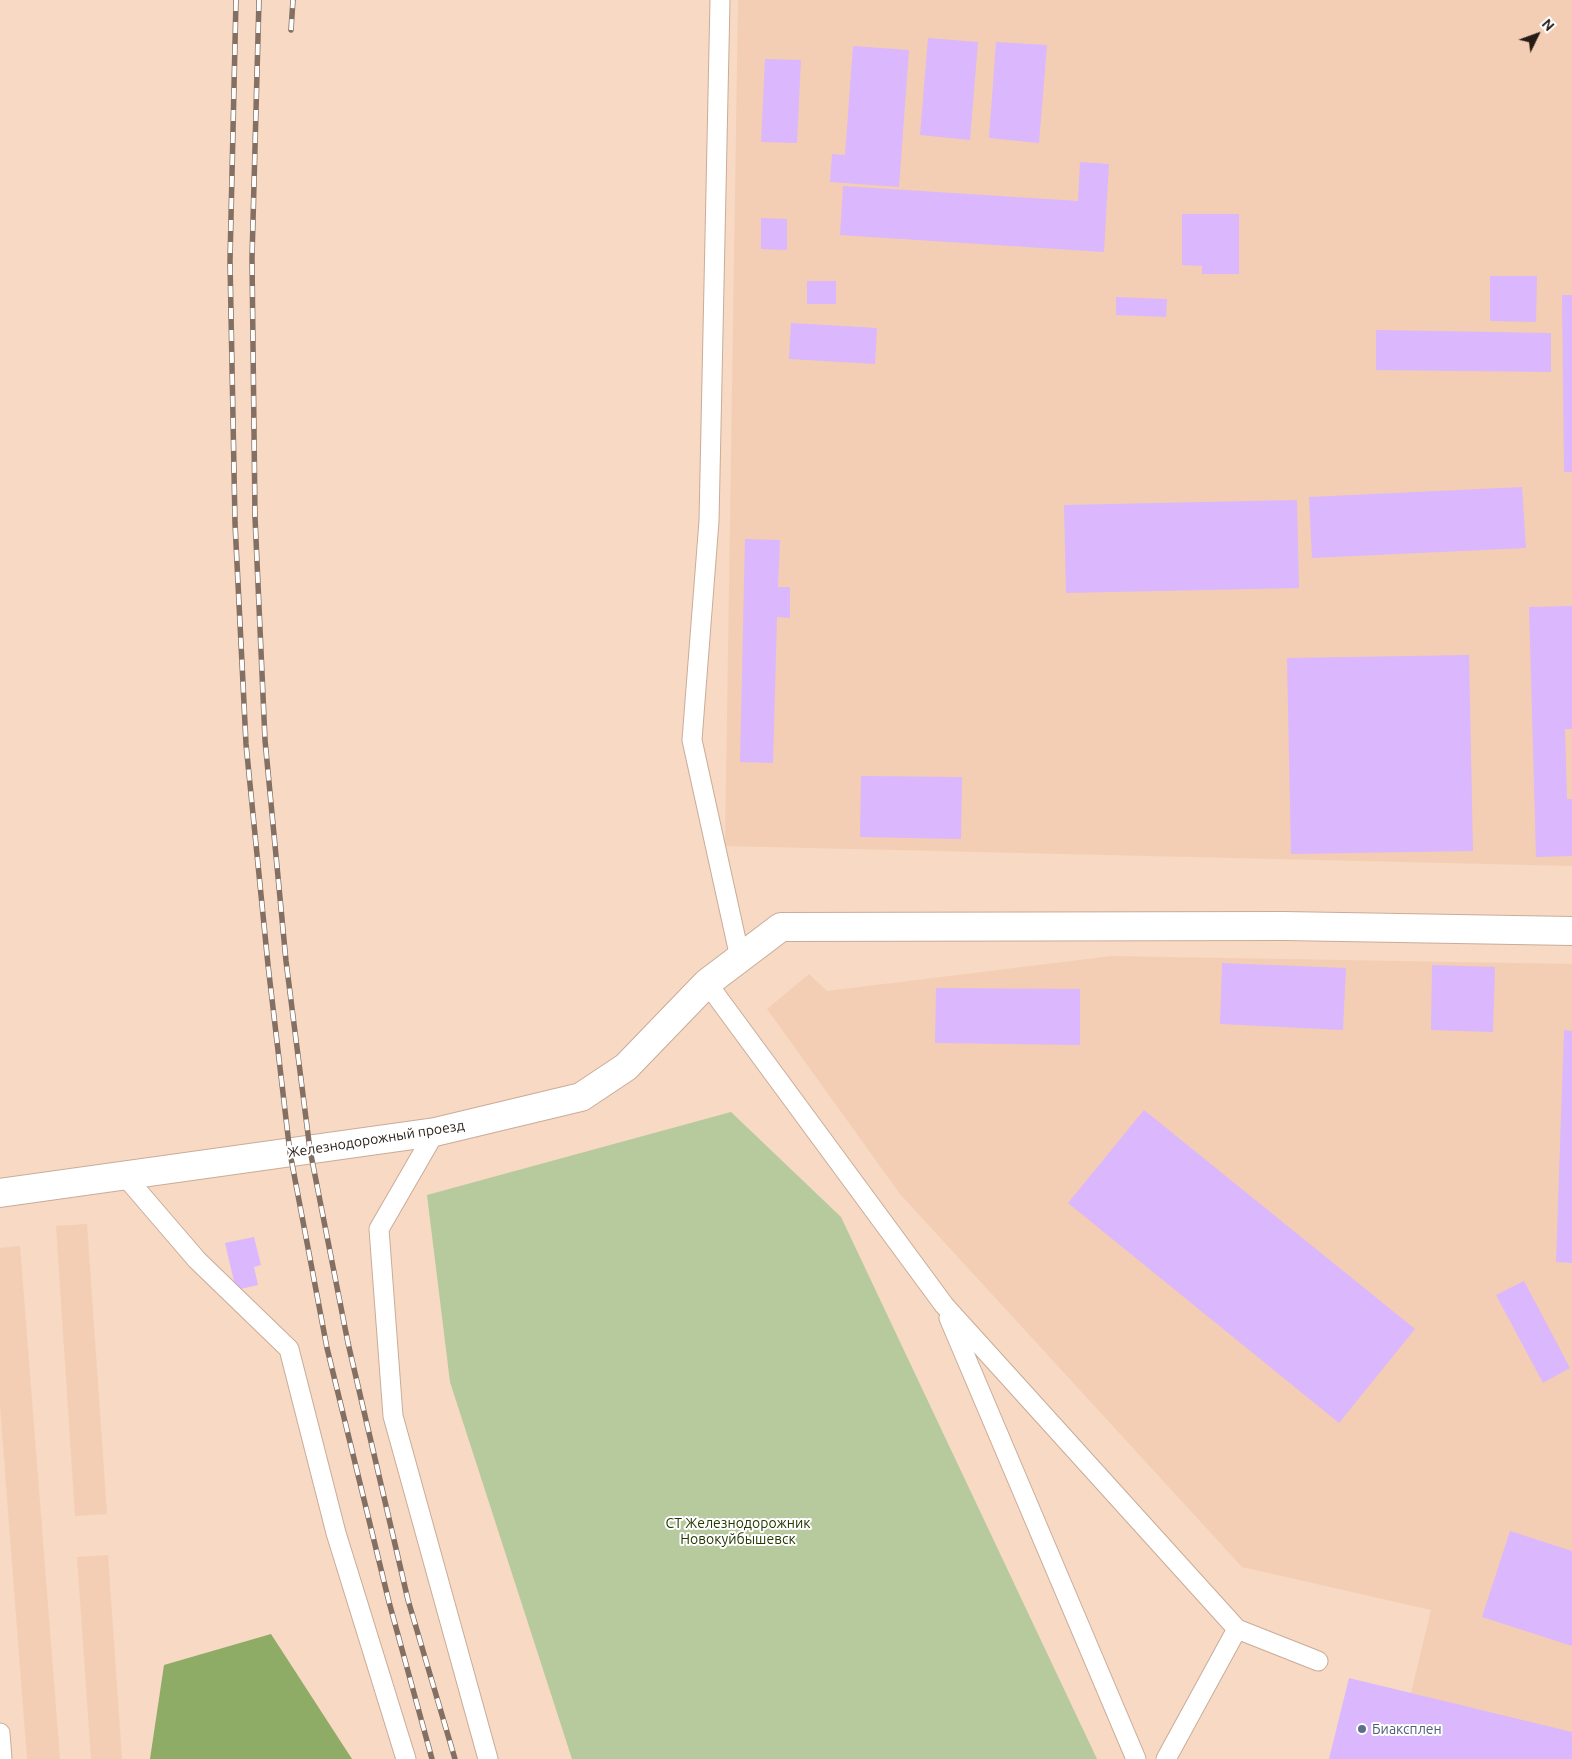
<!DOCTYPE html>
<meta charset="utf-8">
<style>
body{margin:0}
#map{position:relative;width:1572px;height:1759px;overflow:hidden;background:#f7d9c4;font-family:Ubuntu,sans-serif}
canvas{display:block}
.north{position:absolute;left:1512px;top:10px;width:50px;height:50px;-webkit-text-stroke:4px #fff;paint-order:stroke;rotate:48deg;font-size:14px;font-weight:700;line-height:20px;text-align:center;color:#271c15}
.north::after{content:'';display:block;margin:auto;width:18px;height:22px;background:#271c15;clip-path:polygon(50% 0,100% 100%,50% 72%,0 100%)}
</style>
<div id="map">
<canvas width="1572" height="1759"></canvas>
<div class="north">N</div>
</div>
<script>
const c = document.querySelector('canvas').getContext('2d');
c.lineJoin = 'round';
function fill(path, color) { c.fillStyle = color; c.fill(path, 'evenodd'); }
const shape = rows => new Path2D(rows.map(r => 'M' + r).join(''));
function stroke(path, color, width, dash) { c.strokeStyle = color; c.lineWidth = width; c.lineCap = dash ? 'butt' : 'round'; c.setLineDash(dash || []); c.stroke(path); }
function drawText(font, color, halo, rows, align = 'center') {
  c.font = font + ' Ubuntu,sans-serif'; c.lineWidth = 4; c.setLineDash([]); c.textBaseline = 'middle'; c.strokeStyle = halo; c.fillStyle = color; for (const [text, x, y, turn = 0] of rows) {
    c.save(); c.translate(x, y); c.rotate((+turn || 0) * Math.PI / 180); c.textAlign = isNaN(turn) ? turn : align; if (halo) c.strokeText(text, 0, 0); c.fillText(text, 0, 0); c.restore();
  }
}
fill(shape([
 [738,0,1572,0,1572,866,725,846],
 [1112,956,1572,964,1572,1759,1411,1693,1431,1610,1242,1567,900,1194,767,1009,809,974,827,991],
 [87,1224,107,1514,75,1516,56,1226],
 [20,1246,60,1759,27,1759,0,1406,0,1248],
 [108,1555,122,1759,91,1759,77,1557]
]), '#f3ceb4');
fill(shape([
 [731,1112,841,1217,1097,1759,572,1759,450,1382,427,1195]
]), '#b6ca9d');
fill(shape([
 [271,1634,352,1759,150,1759,164,1665]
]), '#8eac65');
fill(shape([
 [928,38,978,42,970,140,920,135],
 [996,42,1047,45,1039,143,989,138],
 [853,46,909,50,899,187,830,182,832,154,845,155],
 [765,59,801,60,797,143,761,142],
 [1080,162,1109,164,1104,252,840,235,843,186,1078,201],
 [1182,214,1239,214,1239,274,1202,274,1202,266,1182,265],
 [761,218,787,219,787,250,761,249],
 [1490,276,1537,276,1536,322,1490,321],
 [807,281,836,281,836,304,807,304],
 [1562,295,1572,295,1572,472,1564,472],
 [1116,297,1167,299,1166,317,1116,315],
 [791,323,877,328,875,364,789,359],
 [1376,330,1551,333,1551,372,1376,370],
 [1522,487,1526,548,1312,558,1309,497],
 [1297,500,1299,588,1066,593,1064,505],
 [745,539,780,540,778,587,790,587,790,618,777,617,773,763,740,762],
 [1572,606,1572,729,1565,729,1567,799,1572,799,1572,856,1536,857,1529,607],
 [1469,655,1473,851,1291,854,1287,658],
 [861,776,962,777,961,839,860,837],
 [1222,963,1346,968,1343,1030,1220,1024],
 [1432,965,1495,967,1493,1032,1431,1030],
 [936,988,1080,989,1080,1045,935,1043],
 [1564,1030,1572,1031,1572,1263,1556,1262],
 [1144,1110,1415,1329,1339,1423,1068,1203],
 [254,1237,261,1265,254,1267,258,1285,236,1290,225,1243],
 [1524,1281,1570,1368,1543,1383,1496,1295],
 [1510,1531,1572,1551,1572,1646,1482,1617],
 [1349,1678,1572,1732,1572,1759,1329,1759]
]), '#dbb7fd');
const lane = shape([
 [720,0,709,521,692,740,740,958],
 [707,983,944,1305,1237,1629,1318,1661],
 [435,1132,379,1229,393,1416,488,1759],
 [124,1175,197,1260,289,1349,336,1533,406,1759],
 [949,1318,1136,1759],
 [0,1733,2,1759],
 [1166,1759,1237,1629]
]);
const street = shape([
 [0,1193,435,1132,581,1097,626,1067,707,983,781,927,1284,926,1572,931]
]);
stroke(lane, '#c9ac98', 21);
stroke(street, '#c9ac98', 30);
stroke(lane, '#fff', 19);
stroke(street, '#fff', 28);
const rail = shape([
 [236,0,230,261,235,523,246,744,268,965,290,1153,327,1348,389,1602,432,1759],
 [259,0,252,258,255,517,265,740,286,961,310,1150,348,1343,408,1600,455,1759],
 [291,30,293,0]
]);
stroke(rail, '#847063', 5.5);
stroke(rail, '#fff', 4, [11]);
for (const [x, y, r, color] of [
 [1362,1729,5,"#5c6f8a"]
]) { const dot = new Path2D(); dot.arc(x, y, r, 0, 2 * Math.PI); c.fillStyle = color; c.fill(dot); stroke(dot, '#fff', 2); }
drawText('14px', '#271c15', '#fff', [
 ["Железнодорожный проезд",376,1139,-9]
]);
drawText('14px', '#253701', '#fff', [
 ["СТ Железнодорожник",738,1523],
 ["Новокуйбышевск",738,1539]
]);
drawText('14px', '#4e5e75', '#fff', [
 ["Биаксплен",1372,1729]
], 'left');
</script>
